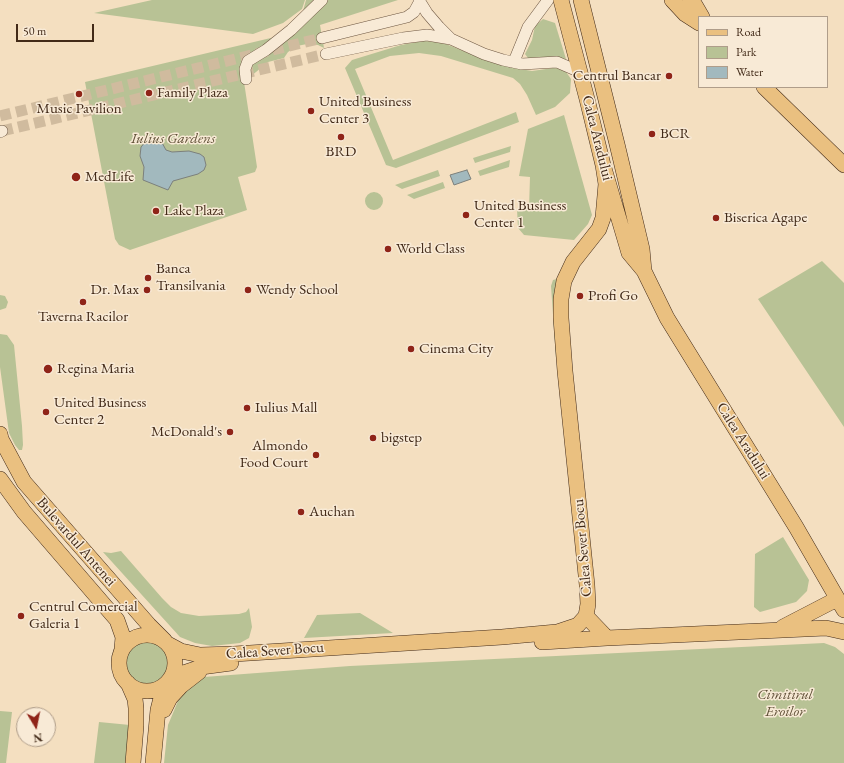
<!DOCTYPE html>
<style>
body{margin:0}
#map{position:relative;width:844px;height:763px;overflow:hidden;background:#f4dfc0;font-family:"EB Garamond",serif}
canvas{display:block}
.legend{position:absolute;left:698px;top:16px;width:130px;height:72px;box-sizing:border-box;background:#f8ead6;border:1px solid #af9d8a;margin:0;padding:5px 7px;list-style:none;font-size:12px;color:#422a18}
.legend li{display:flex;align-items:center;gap:8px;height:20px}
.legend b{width:20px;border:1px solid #af9d8a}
.north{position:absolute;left:16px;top:707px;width:40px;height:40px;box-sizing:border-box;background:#f8ead6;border:1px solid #af9d8a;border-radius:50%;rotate:170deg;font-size:11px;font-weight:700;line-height:16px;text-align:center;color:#422a18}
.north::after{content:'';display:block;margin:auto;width:14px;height:18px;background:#8f2418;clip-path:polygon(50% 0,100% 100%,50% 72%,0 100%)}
.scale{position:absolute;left:16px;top:24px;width:78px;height:18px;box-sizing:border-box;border:2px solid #422a18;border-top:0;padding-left:5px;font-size:12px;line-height:14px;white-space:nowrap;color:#422a18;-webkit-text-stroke:3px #f8ead6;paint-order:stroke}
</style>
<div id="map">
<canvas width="844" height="763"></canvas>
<ul class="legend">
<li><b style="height:5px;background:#eac080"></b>Road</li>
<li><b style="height:11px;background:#b8c295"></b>Park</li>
<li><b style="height:11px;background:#a2b9be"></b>Water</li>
</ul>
<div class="north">N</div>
<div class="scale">50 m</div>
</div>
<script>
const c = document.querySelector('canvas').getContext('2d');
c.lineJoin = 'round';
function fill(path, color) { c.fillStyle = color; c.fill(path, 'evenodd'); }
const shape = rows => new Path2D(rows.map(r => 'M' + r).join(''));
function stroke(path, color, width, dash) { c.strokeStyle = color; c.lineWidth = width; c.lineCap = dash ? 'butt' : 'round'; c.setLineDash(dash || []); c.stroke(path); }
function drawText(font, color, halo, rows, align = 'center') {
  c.font = font + ' "EB Garamond",serif'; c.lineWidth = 3; c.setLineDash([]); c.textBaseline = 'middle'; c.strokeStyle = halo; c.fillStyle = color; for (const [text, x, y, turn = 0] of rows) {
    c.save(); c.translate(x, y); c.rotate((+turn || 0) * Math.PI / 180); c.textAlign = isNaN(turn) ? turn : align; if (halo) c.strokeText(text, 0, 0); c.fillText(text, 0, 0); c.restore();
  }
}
fill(shape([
 [152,0,305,0,302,9,283,23,253,34,94,13],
 [306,0,398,0,320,25,324,48,318,45,307,44,297,46,288,52,284,58,268,62,244,82,257,167,255,172,238,177,247,210,130,250,119,245,115,239,85,82,275,37,303,11],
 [543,19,555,23,566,59,553,57,528,58,525,54,532,40,535,26],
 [423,41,441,42,491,62,514,68,532,71,553,68,564,69,571,79,570,93,555,107,536,115,527,95,520,84,513,78,441,56,419,53,390,56,355,69,393,160,516,112,519,122,396,168,386,165,345,68,352,60,401,45],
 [564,115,592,215,588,224,574,240,524,235,518,228,517,209,529,209,530,177,519,176,528,129],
 [511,146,510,152,475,163,473,158],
 [510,160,509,167,480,176,478,171],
 [438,170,440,176,402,189,395,185],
 [443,182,445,188,414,199,407,195],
 '365 201a9 9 0 1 1 18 0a9 9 0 1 1-18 0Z',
 [822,261,844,283,844,427,758,299],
 [560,278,560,358,556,358,551,286,553,280],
 [0,295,5,296,8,302,6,308,0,310],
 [0,334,7,335,14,345,22,426,23,445,22,450,19,450,15,445,9,433,0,367],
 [783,537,809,580,807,591,796,602,760,612,754,607,755,554],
 [121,551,162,598,171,607,181,613,199,616,239,614,246,612,249,608,252,627,249,638,240,643,212,646,195,643,180,637,103,552,111,553],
 [360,613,393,633,304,638,317,615],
 [141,635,151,635,173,652,174,656,174,669,159,688,154,690,145,691,136,688,123,678,120,671,119,662,120,654,128,641],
 [824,643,835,647,844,654,844,763,164,763,168,725,178,701,187,690,204,677,350,666],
 [0,711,12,712,6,763,0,763],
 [99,722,130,725,126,763,94,763]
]), '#b8c295');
const water = shape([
 [154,138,160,139,166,150,172,152,189,151,200,154,204,157,206,165,204,170,198,174,173,181,168,190,143,180,144,167,140,156,141,147,147,140,154,138],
 [467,170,471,179,454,185,450,175,467,170]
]);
fill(water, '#a2b9be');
stroke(water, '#7c807c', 1);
stroke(shape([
 [0,116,322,38],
 [2,131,326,54]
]), '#d0bb9e', 11, [11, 5.5]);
const minor = shape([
 [419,0,427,13,439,27,451,39],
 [322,38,407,17,414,12,420,1],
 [326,54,403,38,427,35,451,39,484,54,503,60,522,64,557,62,580,72],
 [511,62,515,59,517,54,528,27,548,0],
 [246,79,245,69,248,61,266,50,291,30,322,0],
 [0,132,2,131]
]);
const major = shape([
 [561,0,587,99,603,165,629,253,644,271,667,318,796,527,844,610],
 [581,0,617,144,642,249,644,271],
 [672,0,685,14,699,23],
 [690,0,695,5,702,17],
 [764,87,844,165],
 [0,434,1,439,24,482,149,625,165,641],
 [0,479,24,512,117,620,123,637,122,649],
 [586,616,607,638],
 [783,627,837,599],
 '119 663a28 28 0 1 1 56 0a28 28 0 1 1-56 0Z',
 [542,642,607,638,826,628,844,632],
 [168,644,181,651,200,655,234,654,502,637,557,632,578,625,586,616,588,604,587,585,565,371,561,318,561,299,564,281,573,262,599,229,603,218,606,184,603,165],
 [171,677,201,667,231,663],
 [128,683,135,699,136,708,136,726,133,763],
 [164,710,170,698,181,686,199,672],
 [153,763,158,710,161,698,169,680]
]);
stroke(minor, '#6e5742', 12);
stroke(major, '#422a18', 16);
stroke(minor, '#f8ead6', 11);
stroke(major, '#eac080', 15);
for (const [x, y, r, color] of [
 [669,76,4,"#8f2418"],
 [149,93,4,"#8f2418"],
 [79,94,4,"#8f2418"],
 [311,111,4,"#8f2418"],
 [652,134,4,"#8f2418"],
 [341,137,4,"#8f2418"],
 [76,177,5,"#8f2418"],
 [156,211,4,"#8f2418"],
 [466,215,4,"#8f2418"],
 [716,218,4,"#8f2418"],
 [388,249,4,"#8f2418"],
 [148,278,4,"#8f2418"],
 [147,290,4,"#8f2418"],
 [248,290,4,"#8f2418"],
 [580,296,4,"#8f2418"],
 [83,302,4,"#8f2418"],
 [411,349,4,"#8f2418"],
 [48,369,5,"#8f2418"],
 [247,408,4,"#8f2418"],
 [46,412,4,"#8f2418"],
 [230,432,4,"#8f2418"],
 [373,438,4,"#8f2418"],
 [316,455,4,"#8f2418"],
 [301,512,4,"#8f2418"],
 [21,616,4,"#8f2418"]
]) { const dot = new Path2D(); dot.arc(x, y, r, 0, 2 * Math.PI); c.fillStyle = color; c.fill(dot); stroke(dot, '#f8ead6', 1.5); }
drawText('15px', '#422a18', '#f8ead6', [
 ["Centrul Bancar",661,76,"right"],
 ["Family Plaza",157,93],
 ["United Business",319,102],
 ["Center 3",319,119],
 ["Music Pavilion",79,109,"center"],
 ["BCR",660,134],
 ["BRD",341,152,"center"],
 ["MedLife",85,177],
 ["United Business",474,206],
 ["Center 1",474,223],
 ["Lake Plaza",164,211],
 ["Biserica Agape",724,218],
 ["World Class",396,249],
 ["Banca",156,269],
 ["Transilvania",156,286],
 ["Dr. Max",139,290,"right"],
 ["Wendy School",256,290],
 ["Profi Go",588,296],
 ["Taverna Racilor",83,317,"center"],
 ["Cinema City",419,349],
 ["Regina Maria",57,369],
 ["United Business",54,403],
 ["Center 2",54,420],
 ["Iulius Mall",255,408],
 ["McDonald's",222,432,"right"],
 ["bigstep",381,438],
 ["Almondo",308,446,"right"],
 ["Food Court",308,463,"right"],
 ["Auchan",309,512],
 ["Centrul Comercial",29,607],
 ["Galeria 1",29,624]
], 'left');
drawText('15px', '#422a18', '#f8ead6', [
 ["Calea Aradului",597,138,76],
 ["Calea Aradului",743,441,58],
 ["Bulevardul Antenei",76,542,49],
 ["Calea Sever Bocu",583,548,-95],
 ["Calea Sever Bocu",275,651,-4]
]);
drawText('italic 15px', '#605037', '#f8ead6', [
 ["Iulius Gardens",173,139],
 ["Cimitirul",785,695],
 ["Eroilor",785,712]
]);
</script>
